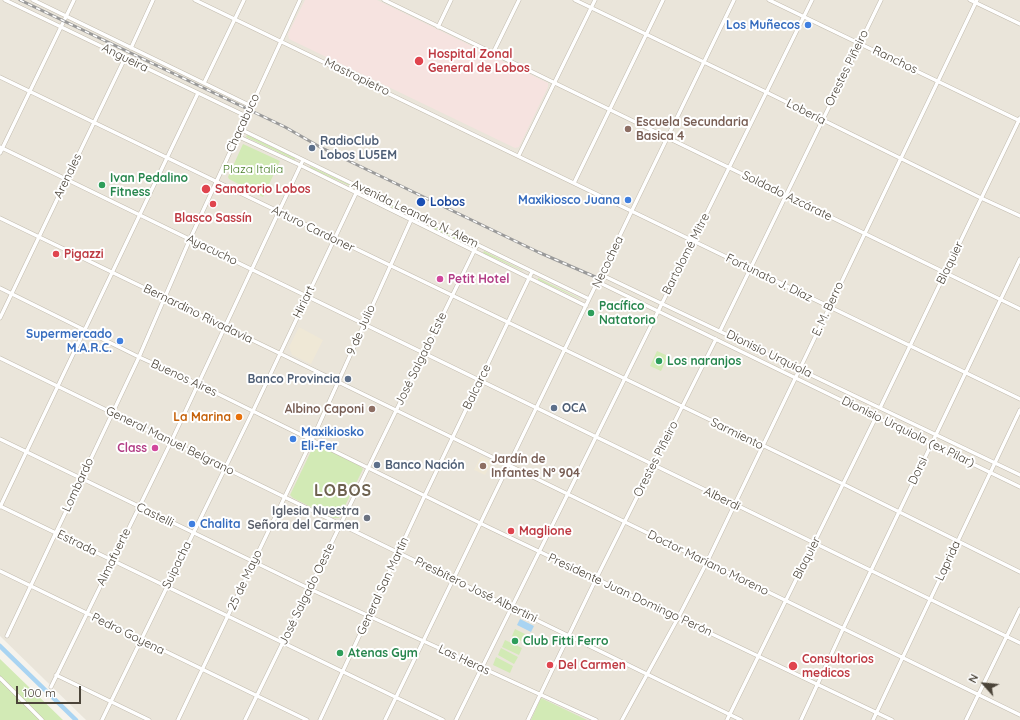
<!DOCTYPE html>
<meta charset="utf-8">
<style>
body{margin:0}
#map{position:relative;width:1020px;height:720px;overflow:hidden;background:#f6f3ec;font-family:Quicksand,sans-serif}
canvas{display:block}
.north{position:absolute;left:964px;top:664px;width:40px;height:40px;-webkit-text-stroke:3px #fff;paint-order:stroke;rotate:297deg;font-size:11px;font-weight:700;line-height:16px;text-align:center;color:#4b4439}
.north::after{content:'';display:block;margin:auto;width:14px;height:18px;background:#4b4439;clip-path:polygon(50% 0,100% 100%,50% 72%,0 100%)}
.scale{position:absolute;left:16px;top:686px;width:65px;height:18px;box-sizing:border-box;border:2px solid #4b4439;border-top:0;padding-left:5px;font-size:12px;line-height:14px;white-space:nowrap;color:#4b4439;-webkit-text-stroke:3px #fff;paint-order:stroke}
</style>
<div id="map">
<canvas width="1020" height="720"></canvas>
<div class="north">N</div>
<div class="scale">100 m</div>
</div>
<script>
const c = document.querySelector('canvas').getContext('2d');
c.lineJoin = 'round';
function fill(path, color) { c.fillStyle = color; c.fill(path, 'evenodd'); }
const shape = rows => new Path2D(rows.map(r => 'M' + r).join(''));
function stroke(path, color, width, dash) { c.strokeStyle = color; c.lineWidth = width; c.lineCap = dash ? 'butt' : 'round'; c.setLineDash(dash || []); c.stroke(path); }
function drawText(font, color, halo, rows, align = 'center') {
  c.font = font + ' Quicksand,sans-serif'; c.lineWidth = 4; c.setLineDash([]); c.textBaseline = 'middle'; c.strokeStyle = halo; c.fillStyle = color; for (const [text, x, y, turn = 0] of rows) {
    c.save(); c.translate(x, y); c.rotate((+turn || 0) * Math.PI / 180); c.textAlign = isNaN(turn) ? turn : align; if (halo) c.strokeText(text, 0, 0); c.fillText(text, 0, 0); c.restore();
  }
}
fill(shape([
 [0,0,1020,0,1020,720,86,720,0,636]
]), '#eae5da');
fill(shape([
 [299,327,323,340,311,364,292,355,289,347],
 [481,456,492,462,485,475,474,470]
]), '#efe8d6');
fill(shape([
 [305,0,377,0,548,83,548,87,519,147,515,148,289,39,288,34]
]), '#f6e3e0');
fill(shape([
 [247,135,295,158,295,160,246,137],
 [243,144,280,161,263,197,229,179,228,177],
 [310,166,350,185,350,186,310,168],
 [366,193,395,207,395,209,366,195],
 [434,227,468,243,468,245,433,229],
 [484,251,522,270,523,271,483,253],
 [538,278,579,298,580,299,538,280],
 [657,351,668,356,661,371,650,366],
 [314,445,318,445,360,466,363,469,339,518,333,518,293,498,290,495],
 [515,629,529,636,525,643,512,636],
 [505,640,522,648,519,655,502,647],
 [501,648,518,657,514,664,498,655],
 [496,657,513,666,510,673,493,665],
 [0,659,63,720,0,720],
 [541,698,587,720,531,720]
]), '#d2eab5');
fill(shape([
 [520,619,534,626,531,632,517,625]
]), '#a9d4f2');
stroke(shape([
 [0,646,76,720]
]), '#a9d4f2', 4.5);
const street = shape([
 [5,0,246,116],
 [33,0,251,106],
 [195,0,1020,399],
 [384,0,1020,309],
 [575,0,766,92,981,198,1020,216],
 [769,0,1020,121],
 [970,0,1020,24],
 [438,27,451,0],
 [131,48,153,0],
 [493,53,519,0],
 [0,77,843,484,1020,572],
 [204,83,244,0],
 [240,129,589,299],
 [237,136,300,165,586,306],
 [0,147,1020,643],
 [0,153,74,0],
 [519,155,595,0],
 [574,183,663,0],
 [0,218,279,353,1020,715],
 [602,275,1020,475],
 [598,282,1020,487],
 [0,288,139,357,198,384,488,527,892,720],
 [0,318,125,58],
 [720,331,881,0],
 [0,358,741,720],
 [880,408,1020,118],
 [0,439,310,589,596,720],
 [0,506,443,720],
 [0,507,198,93],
 [0,571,307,720],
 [7,636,139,357,190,239,300,0],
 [56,675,149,720],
 [0,678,42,720],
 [51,687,171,442,303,160],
 [102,720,253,411,359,187],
 [178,720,312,440,411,220],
 [245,720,477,245],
 [320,720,425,495,532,272],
 [385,720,734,0],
 [456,720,812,0],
 [528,720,596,579,716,339],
 [622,720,678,618,707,562,977,0],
 [727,720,876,417],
 [801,720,843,629,1020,259],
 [873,720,1020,410],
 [966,720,1020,609]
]);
stroke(street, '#c2bbae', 4.5);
stroke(street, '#fff', 3.5);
const rail = shape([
 [20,0,285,127,320,147,538,252,600,279]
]);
stroke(rail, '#9a9a9a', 3);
stroke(rail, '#fff', 1.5, [4.5]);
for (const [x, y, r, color] of [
 [808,25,4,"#3f7fe0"],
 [419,61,5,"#e0444e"],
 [628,129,4,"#8d6e63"],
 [312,148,4,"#5c6f8a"],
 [102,185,4,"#2e9e5b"],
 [206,189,5,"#e0444e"],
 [628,200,4,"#3f7fe0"],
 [421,202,5,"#1a4fb4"],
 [213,204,4,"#e0444e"],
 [56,254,4,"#e0444e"],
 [440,279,4,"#d1479c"],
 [591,313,4,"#2e9e5b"],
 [120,341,4,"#3f7fe0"],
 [659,361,4,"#2e9e5b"],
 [348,379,4,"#5c6f8a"],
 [554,408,4,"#5c6f8a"],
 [372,409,4,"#8d6e63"],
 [239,417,4,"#e8710a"],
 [293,439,4,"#3f7fe0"],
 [155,448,4,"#d1479c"],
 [377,465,4,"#5c6f8a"],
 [483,466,4,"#8d6e63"],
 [367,518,4,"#6b7280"],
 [192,524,4,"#3f7fe0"],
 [511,531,4,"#e0444e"],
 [515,641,4,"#2e9e5b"],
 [340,653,4,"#2e9e5b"],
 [550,665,4,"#e0444e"],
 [793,666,5,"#e0444e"]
]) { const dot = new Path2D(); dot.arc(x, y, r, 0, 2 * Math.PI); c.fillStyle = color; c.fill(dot); stroke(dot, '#fff', 1.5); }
drawText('bold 12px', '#366cbe', '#fff', [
 ["Los Muñecos",800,25],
 ["Maxikiosco Juana",620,200],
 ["Supermercado",112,334],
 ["M.A.R.C.",112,348],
 ["Maxikiosko",301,432,"left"],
 ["Eli-Fer",301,446,"left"],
 ["Chalita",200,524,"left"]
], 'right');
drawText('bold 12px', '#be3a42', '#fff', [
 ["Hospital Zonal",428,54],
 ["General de Lobos",428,68],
 ["Sanatorio Lobos",215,189],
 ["Blasco Sassín",213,218,"center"],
 ["Pigazzi",64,254],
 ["Maglione",519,531],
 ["Consultorios",802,659],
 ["medicos",802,673],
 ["Del Carmen",558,665]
], 'left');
drawText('12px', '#4b4439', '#fff', [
 ["Angueira",125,58,26],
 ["Ranchos",895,60,26],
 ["Orestes Piñeiro",847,68,-64],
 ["Mastropietro",357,77,26],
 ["Lobería",806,112,27],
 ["Chacabuco",243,123,-65],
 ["Arenales",68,176,-64],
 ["Soldado Azcárate",787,196,26],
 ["Avenida Leandro N. Alem",415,214,26],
 ["Arturo Cardoner",313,229,26],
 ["Ayacucho",212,250,26],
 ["Bartolomé Mitre",686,254,-63],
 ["Necochea",608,262,-64],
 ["Blaquier",950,263,-64],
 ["Fortunato J. Díaz",769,278,26],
 ["Hiriart",304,302,-64],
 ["E. M. Berro",828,309,-65],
 ["Bernardino Rivadavia",198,314,26],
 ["9 de Julio",361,330,-66],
 ["Dionisio Urquiola",769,354,26],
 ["José Salgado Este",421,359,-64],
 ["Buenos Aires",184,378,25],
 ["Balcarce",477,387,-64],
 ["Dionisio Urquiola (ex Pilar)",908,432,26],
 ["Sarmiento",737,434,26],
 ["General Manuel Belgrano",170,441,26],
 ["Orestes Piñeiro",656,459,-63],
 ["Dorsi",918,471,-65],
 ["Lombardo",78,485,-65],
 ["Alberdi",722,499,26],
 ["Castelli",155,515,26],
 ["Estrada",77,543,26],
 ["Almafuerte",114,557,-64],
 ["Blaquier",807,558,-63],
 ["Laprida",948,561,-65],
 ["Doctor Mariano Moreno",708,563,26],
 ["Suipacha",177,565,-64],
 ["25 de Mayo",245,580,-65],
 ["General San Martín",383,586,-65],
 ["Presbítero José Albertini",476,590,26],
 ["José Salgado Oeste",307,594,-64],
 ["Presidente Juan Domingo Perón",630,595,25],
 ["Pedro Goyena",128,634,26],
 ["Las Heras",464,660,25]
]);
drawText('bold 12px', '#785e54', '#fff', [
 ["Escuela Secundaria",636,122],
 ["Basica 4",636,136],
 ["Albino Caponi",364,409,"right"],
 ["Jardín de",491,459],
 ["Infantes Nº 904",491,473]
], 'left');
drawText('bold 12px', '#4e5e75', '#fff', [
 ["RadioClub",320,141],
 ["Lobos LU5EM",320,155],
 ["Banco Provincia",340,379,"right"],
 ["OCA",562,408],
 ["Banco Nación",385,465]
], 'left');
drawText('12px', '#4a7f2a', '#fff', [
 ["Plaza Italia",253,169]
]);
drawText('bold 12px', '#27864d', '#fff', [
 ["Ivan Pedalino",110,178],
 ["Fitness",110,192],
 ["Pacífico",599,306],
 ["Natatorio",599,320],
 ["Los naranjos",667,361],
 ["Club Fitti Ferro",523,641],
 ["Atenas Gym",348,653]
], 'left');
drawText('bold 12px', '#164399', '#fff', [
 ["Lobos",430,202]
], 'left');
drawText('bold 12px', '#b23c85', '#fff', [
 ["Petit Hotel",448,279],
 ["Class",147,448,"right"]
], 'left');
drawText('bold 12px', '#c56008', '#fff', [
 ["La Marina",231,417]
], 'right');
drawText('bold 12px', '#5b616d', '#fff', [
 ["Iglesia Nuestra",359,511],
 ["Señora del Carmen",359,525]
], 'right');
c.letterSpacing = '1px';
drawText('bold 16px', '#6e6250', '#fff', [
 ["LOBOS",343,491]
]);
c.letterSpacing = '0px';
</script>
